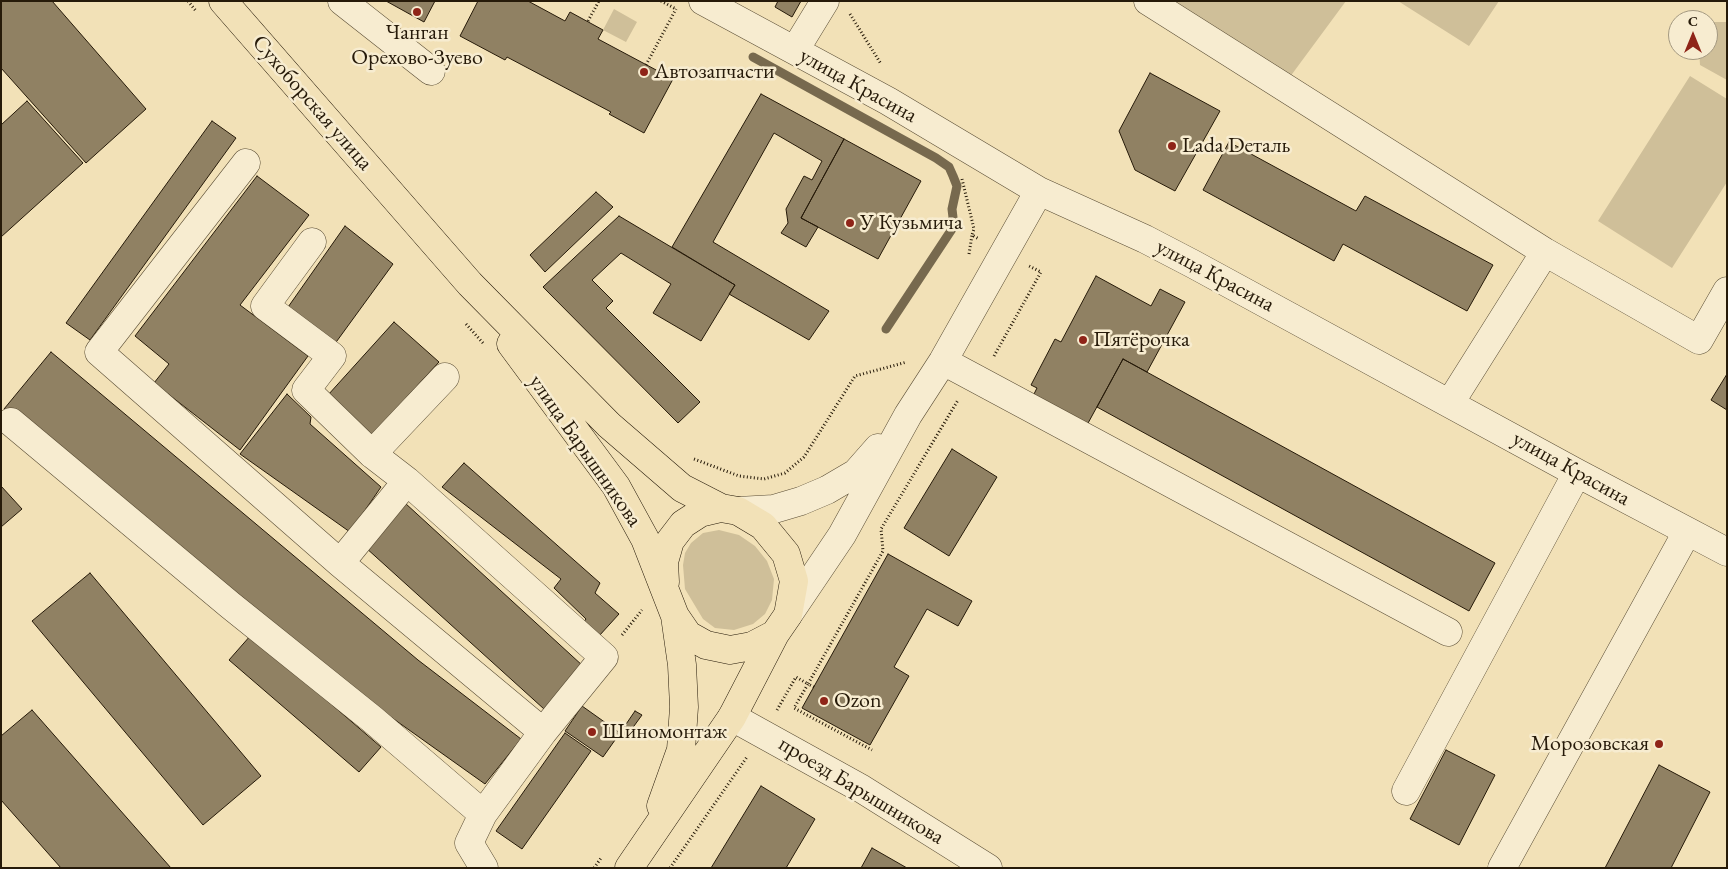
<!DOCTYPE html>
<meta charset="utf-8">
<style>
body{margin:0}
#map{position:relative;width:1728px;height:869px;overflow:hidden;background:#f2e1b7;font-family:"EB Garamond",serif}
canvas{display:block}
.frame{position:absolute;inset:0;border:2px solid #261a09;pointer-events:none}
.north{position:absolute;left:1668px;top:10px;width:50px;height:50px;box-sizing:border-box;background:#f7ecd0;border:1px solid #a39880;border-radius:50%;rotate:0deg;font-size:14px;font-weight:700;line-height:20px;text-align:center;color:#261a09}
.north::after{content:'';display:block;margin:auto;width:18px;height:22px;background:#8f2418;clip-path:polygon(50% 0,100% 100%,50% 72%,0 100%)}
</style>
<div id="map">
<canvas width="1728" height="869"></canvas>
<div class="frame"></div>
<div class="north">С</div>
</div>
<script>
const c = document.querySelector('canvas').getContext('2d');
c.lineJoin = 'round';
function fill(path, color) { c.fillStyle = color; c.fill(path, 'evenodd'); }
const shape = rows => new Path2D(rows.map(r => 'M' + r).join(''));
function stroke(path, color, width, dash) { c.strokeStyle = color; c.lineWidth = width; c.lineCap = dash ? 'butt' : 'round'; c.setLineDash(dash || []); c.stroke(path); }
function drawText(font, color, halo, rows, align = 'center') {
  c.font = font + ' "EB Garamond",serif'; c.lineWidth = 5; c.setLineDash([]); c.textBaseline = 'middle'; c.strokeStyle = halo; c.fillStyle = color; for (const [text, x, y, turn = 0] of rows) {
    c.save(); c.translate(x, y); c.rotate((+turn || 0) * Math.PI / 180); c.textAlign = isNaN(turn) ? turn : align; if (halo) c.strokeText(text, 0, 0); c.fillText(text, 0, 0); c.restore();
  }
}
fill(shape([
 [1168,1,1346,1,1284,85],
 [1398,1,1499,1,1469,46],
 [614,9,637,22,626,42,603,30],
 [1708,22,1727,22,1727,80,1700,65,1699,50,1708,50],
 [1690,76,1727,99,1727,182,1672,268,1598,221],
 [719,530,739,535,755,546,767,561,774,579,772,600,765,614,753,624,734,630,715,628,703,619,685,589,683,565,685,553,691,543,703,533]
]), '#cfbf99');
stroke(shape([
 [753,57,936,158,949,167,953,176,957,186,952,209,954,226,886,329]
]), '#77694e', 9);
const building = shape([
 [1,1,52,1,146,109,86,163,1,68,1,1],
 [386,1,435,1,424,22,386,1],
 [478,1,528,1,565,21,570,12,603,30,598,39,673,79,644,133,609,114,611,112,507,57,505,60,460,36,478,1],
 [778,1,801,1,792,17,775,7,778,1],
 [1150,73,1220,111,1175,191,1135,170,1119,131,1150,73],
 [761,94,844,139,801,218,818,227,806,247,781,233,788,223,786,209,804,176,812,180,822,161,774,133,713,242,829,311,809,340,729,294,735,285,672,247,761,94],
 [27,101,83,163,1,237,1,125,27,101],
 [212,121,236,138,90,340,66,323,212,121],
 [844,139,921,181,878,259,801,218,844,139],
 [1229,142,1356,211,1365,196,1493,265,1467,311,1343,244,1334,261,1203,190,1229,142],
 [257,176,309,215,240,305,308,356,240,450,154,383,169,364,135,336,257,176],
 [596,192,613,207,545,272,530,255,596,192],
 [619,216,735,285,701,341,653,313,671,284,621,253,592,280,613,301,606,308,700,402,678,423,543,287,619,216],
 [345,226,393,264,334,345,286,310,345,226],
 [1096,276,1151,306,1160,289,1185,302,1147,372,1123,359,1087,425,1033,396,1037,388,1031,385,1055,339,1061,342,1096,276],
 [394,322,439,362,372,435,328,395,394,322],
 [51,352,418,660,521,739,485,784,374,705,242,597,4,409,51,352],
 [1123,359,1495,563,1469,611,1097,407,1123,359],
 [1727,374,1727,410,1711,400,1727,374],
 [287,394,311,417,310,424,381,487,350,532,240,454,287,394],
 [952,449,997,477,949,556,904,528,952,449],
 [464,463,600,583,595,593,619,614,599,636,582,624,586,619,554,588,561,579,442,487,464,463],
 [1,486,22,509,1,527,1,486],
 [405,503,583,666,544,709,365,547,405,503],
 [888,554,972,601,958,626,927,609,894,667,909,676,870,745,802,708,888,554],
 [90,573,261,776,203,825,32,621,90,573],
 [251,635,381,747,359,772,229,660,251,635],
 [582,706,620,733,603,757,565,731,582,706],
 [32,710,171,868,61,868,1,800,1,736,32,710],
 [635,711,642,715,626,737,620,733,635,711],
 [565,733,591,751,522,849,496,831,565,733],
 [1446,750,1495,775,1459,845,1410,819,1446,750],
 [1659,765,1710,792,1671,868,1605,868,1659,765],
 [761,786,815,819,786,868,711,868,761,786],
 [872,848,907,868,861,868,872,848]
]);
fill(building, '#908163');
stroke(building, '#261a09', 1);
const minor = shape([
 [342,1,431,71],
 [703,1,888,101,1039,191,1145,239,1193,264,1577,473,1727,552],
 [1148,1,1545,252,1699,340,1727,291],
 [795,50,825,1],
 [246,163,99,352,340,563,543,732,483,814,469,843,484,868],
 [312,242,265,306,332,356,306,390,372,454,407,481,340,563],
 [943,361,1448,632],
 [1450,403,1545,252],
 [11,422,230,605,372,719,483,814],
 [372,454,445,377],
 [407,481,604,657,543,732],
 [738,511,774,509,801,501,827,490,856,473,878,448],
 [788,615,842,535,908,415,943,361,1039,191],
 [732,717,862,789,988,868],
 [1406,791,1577,473],
 [1502,868,1687,532]
]);
const major = shape([
 [223,1,470,284,609,425,682,488,721,508,738,511,763,526,786,554,794,581,788,615,775,634,732,717,629,868],
 [511,344,616,486,645,539,675,616,682,665,684,707,681,750,661,806],
 [665,582,664,562,670,541,683,524,700,513,721,508],
 [675,616,688,635,706,645,730,650,752,646,775,634]
]);
stroke(minor, '#594c34', 29);
stroke(major, '#261a09', 29);
stroke(shape([
 [188,1,196,11],
 [661,1,676,9],
 [850,14,881,64],
 [588,21,599,1],
 [646,65,676,9],
 [962,179,974,229,972,235,979,239],
 [969,254,972,235],
 [466,324,483,343],
 [994,356,1041,272,1029,266],
 [694,459,739,476,764,479,785,473,804,457,855,376,907,362],
 [622,635,642,610],
 [814,687,808,684,794,708,872,750],
 [777,710,796,677,808,684,883,551,881,529,958,400],
 [594,868,601,858],
 [670,868,747,757]
]), '#261a09', 3, [1, 2.5]);
stroke(minor, '#f7ecd0', 28);
stroke(major, '#f2e1b7', 28);
for (const [x, y, r, color] of [
 [417,12,5,"#8f2418"],
 [644,72,5,"#8f2418"],
 [1172,146,5,"#8f2418"],
 [850,223,5,"#8f2418"],
 [1083,340,5,"#8f2418"],
 [824,701,5,"#8f2418"],
 [592,732,5,"#8f2418"],
 [1659,744,5,"#8f2418"]
]) { const dot = new Path2D(); dot.arc(x, y, r, 0, 2 * Math.PI); c.fillStyle = color; c.fill(dot); stroke(dot, '#f7ecd0', 2); }
drawText('22px', '#261a09', '#f7ecd0', [
 ["Чанган",417,33,"center"],
 ["Орехово-Зуево",417,58,"center"],
 ["Автозапчасти",654,72],
 ["Lada Dеталь",1182,146],
 ["У Кузьмича",860,223],
 ["Пятёрочка",1093,340],
 ["Ozon",834,701],
 ["Шиномонтаж",602,732],
 ["Морозовская",1649,744,"right"]
], 'left');
drawText('22px', '#261a09', '#f7ecd0', [
 ["улица Красина",858,86,29],
 ["Сухоборская улица",312,103,49],
 ["улица Красина",1215,276,28],
 ["улица Барышникова",585,451,55],
 ["улица Красина",1571,469,29],
 ["проезд Барышникова",861,791,31]
]);
</script>
